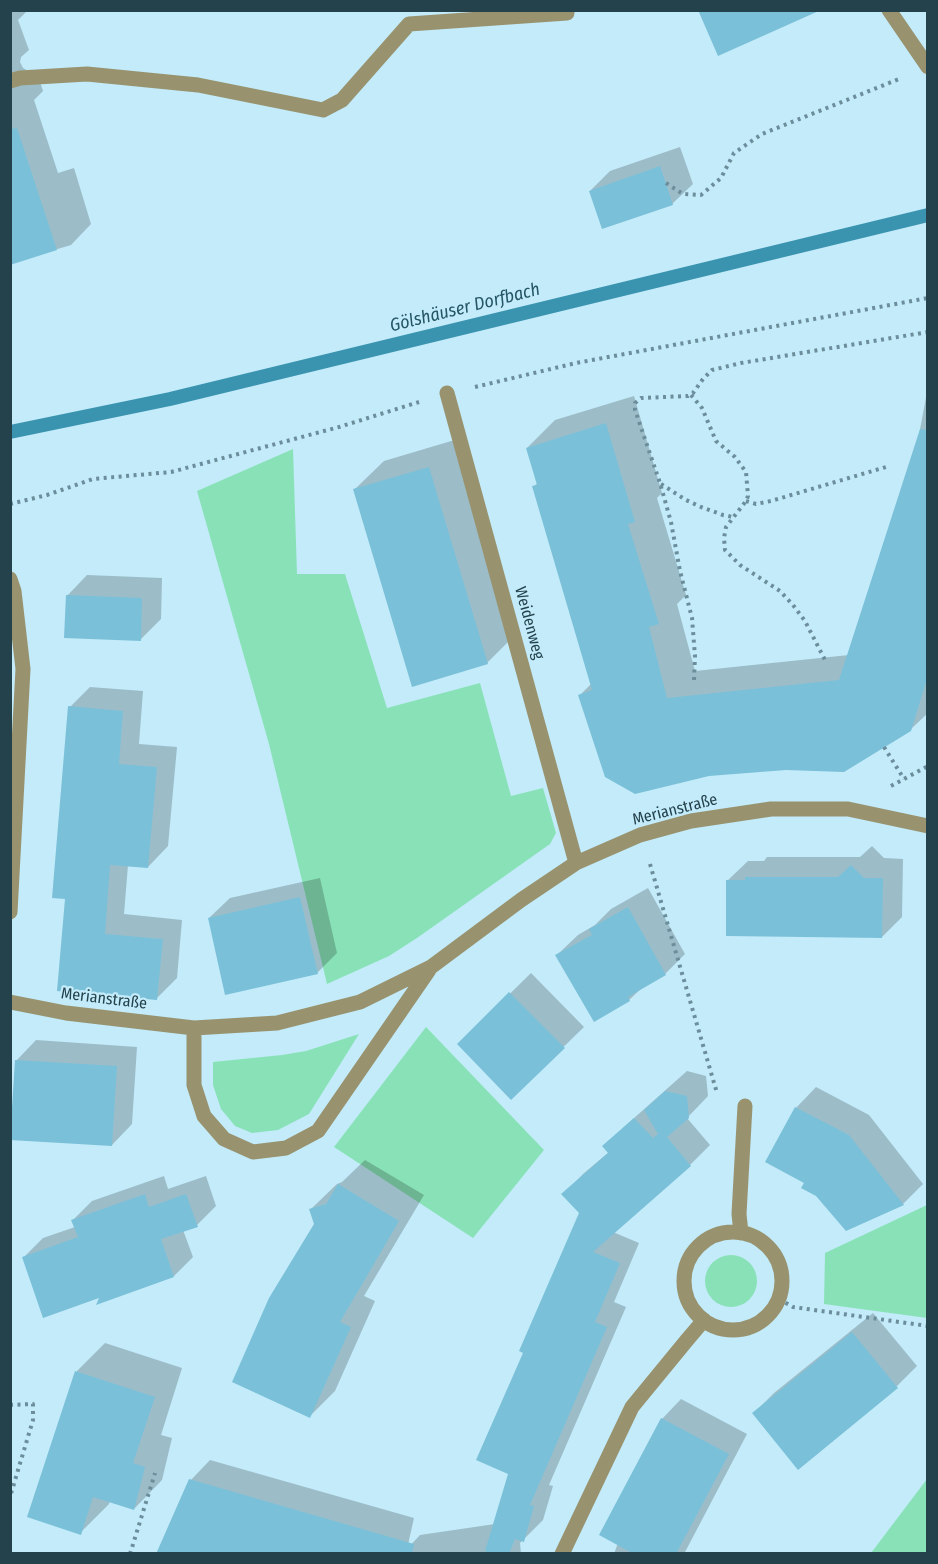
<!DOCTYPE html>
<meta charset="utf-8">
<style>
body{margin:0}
#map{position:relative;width:938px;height:1564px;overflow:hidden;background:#c3ebfa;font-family:"Fira Sans Condensed",sans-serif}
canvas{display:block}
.frame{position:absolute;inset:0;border:12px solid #24424c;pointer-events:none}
</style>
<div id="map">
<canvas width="938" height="1564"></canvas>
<div class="frame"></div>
</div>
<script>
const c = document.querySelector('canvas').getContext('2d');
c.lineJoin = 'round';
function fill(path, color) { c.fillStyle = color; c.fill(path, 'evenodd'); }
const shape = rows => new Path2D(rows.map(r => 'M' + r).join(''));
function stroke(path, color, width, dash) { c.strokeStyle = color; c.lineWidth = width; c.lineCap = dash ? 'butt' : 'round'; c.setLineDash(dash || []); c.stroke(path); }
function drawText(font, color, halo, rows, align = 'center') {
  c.font = font + ' "Fira Sans Condensed",sans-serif'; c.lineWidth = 4.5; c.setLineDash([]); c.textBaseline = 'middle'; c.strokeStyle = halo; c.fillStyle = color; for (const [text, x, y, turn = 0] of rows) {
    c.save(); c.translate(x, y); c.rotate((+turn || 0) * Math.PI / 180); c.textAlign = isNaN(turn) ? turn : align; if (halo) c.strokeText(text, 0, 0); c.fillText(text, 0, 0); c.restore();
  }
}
fill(shape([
 [293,449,297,574,345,574,387,708,480,683,511,796,543,788,556,833,550,844,417,938,389,956,327,984,269,744,197,491],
 [426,1027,544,1150,473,1238,334,1147],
 [359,1034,309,1114,278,1130,252,1133,235,1126,221,1109,213,1085,213,1062,282,1055,306,1051],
 [927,1205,927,1318,824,1304,825,1253],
 '705 1281a26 26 0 1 1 52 0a26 26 0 1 1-52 0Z',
 [927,1479,927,1553,871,1553]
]), '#89e2b7');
fill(shape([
 [10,10,28,10,18,20,29,50,21,57,20,62,23,68,28,71,36,70,43,91,34,100,58,173,74,168,91,224,71,245,10,263],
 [680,147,693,184,672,204,590,191,610,171],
 [928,343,928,713,910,730,580,695,592,683,534,486,538,483,527,448,555,420,634,396,662,493,657,498,686,595,677,604,695,671,849,655,918,440,927,392,926,344],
 [458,439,516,634,487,663,355,489,384,461],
 [87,575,162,578,161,619,141,639,67,596],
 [90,687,143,691,139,744,177,747,168,846,148,867,128,865,124,914,182,920,177,978,156,999,67,897,70,707],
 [872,846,884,858,903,859,902,917,882,937,727,881,748,861,764,861,767,857,860,857],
 [320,878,337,953,317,973,209,918,230,898],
 [648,888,685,954,665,974,643,987,629,1000,557,955,578,935,595,925,611,909],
 [531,973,584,1027,511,1098,459,1044],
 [36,1040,137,1047,132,1124,112,1145,16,1061],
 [687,1071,706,1076,708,1096,687,1118,710,1145,690,1165,613,1232,639,1243,614,1302,626,1307,549,1485,553,1486,543,1520,520,1543,521,1554,158,1554,191,1480,210,1460,414,1518,407,1549,420,1535,495,1524,510,1473,525,1352,581,1213,564,1194,583,1174,609,1152,604,1146,624,1127],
 [816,1087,869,1115,923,1184,903,1204,846,1229,806,1183,767,1161,796,1108],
 [365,1160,424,1195,364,1296,375,1301,335,1391,310,1416,316,1224,311,1209,337,1184,342,1182],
 [164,1176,168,1189,206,1176,216,1206,197,1225,183,1230,193,1257,174,1276,101,1296,24,1257,43,1238,75,1227,73,1220,92,1201],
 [873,1313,917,1366,897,1386,754,1413,774,1393],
 [105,1343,182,1368,161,1435,172,1438,162,1480,134,1509,110,1501,109,1504,80,1533,29,1516,77,1371],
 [681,1399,747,1434,684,1554,614,1554,662,1419]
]), '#0003');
stroke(shape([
 [10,432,170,399,928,215]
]), '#3a94af', 14);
fill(shape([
 [698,10,821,10,718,56],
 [17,128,57,250,10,265,10,129],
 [660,166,673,205,602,229,589,191],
 [606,423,635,522,628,524,659,624,649,627,667,698,839,680,920,429,927,430,927,679,911,731,844,772,786,770,709,776,635,794,605,777,578,695,592,690,532,486,537,485,526,448],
 [429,467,488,664,412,687,353,489],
 [66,595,142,598,141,641,64,638],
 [68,706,123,711,119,764,157,767,148,868,110,865,105,934,163,939,157,1000,57,991,65,899,52,898],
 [851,865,864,878,883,878,882,938,726,936,726,880,745,880,745,877,838,877],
 [300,897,318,974,225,995,208,918],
 [628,907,666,975,628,997,630,1001,594,1022,555,955,592,935,589,929],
 [509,992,565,1048,511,1100,457,1044],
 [15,1060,117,1066,112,1146,10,1140],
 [665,1091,687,1096,689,1118,667,1137,691,1166,593,1252,620,1263,595,1322,607,1327,530,1505,534,1506,524,1542,515,1539,509,1554,492,1554,485,1551,508,1474,476,1460,523,1353,519,1351,579,1213,561,1194,608,1153,602,1146,634,1118,653,1138,658,1134,644,1110],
 [795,1107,849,1135,904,1205,846,1231,816,1196,801,1188,804,1183,765,1162],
 [338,1184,399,1221,340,1322,351,1327,310,1418,232,1382,269,1298,314,1224,309,1209,326,1204],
 [145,1194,149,1207,186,1194,198,1227,161,1239,174,1277,96,1305,99,1298,43,1318,22,1257,78,1237,71,1220],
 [852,1332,898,1388,798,1470,752,1413],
 [75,1371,155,1397,133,1463,145,1467,134,1510,93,1497,81,1535,27,1517],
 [661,1418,729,1454,676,1554,634,1554,599,1535],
 [189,1479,414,1544,412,1554,156,1554]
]), '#7ac0d8');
stroke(shape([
 [666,183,683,194,701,195,721,178,734,153,762,134,899,79],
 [475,387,576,363,928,298],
 [691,395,702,408,716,441,735,457,746,472,748,496,746,501,726,527,724,538,725,550,740,565,780,591,793,605,805,621,825,660],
 [661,484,686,500,701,507,723,515,733,517],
 [746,501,756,504,771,501,886,467],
 [10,504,47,495,93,479,171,472,339,427,419,402],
 [694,680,695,656,692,618,680,571,671,522,660,483,635,410,635,403,641,398,688,396,693,393,703,379,712,370,741,363,928,332],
 [884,747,904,779],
 [891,786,928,766],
 [650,864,717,1093],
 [779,1299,793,1307,928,1326],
 [10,1405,33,1404,33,1420,10,1497],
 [130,1554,155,1473]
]), '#6c8e9b', 4, [3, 4.5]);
stroke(shape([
 [889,10,928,67],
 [10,81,20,78,87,74,198,85,323,110,342,100,409,24,567,13],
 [447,393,576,863],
 [10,579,14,591,23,669,10,912],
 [10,1002,66,1013,194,1028,277,1023,360,1002,431,967,521,900,576,863,640,835,691,821,771,809,848,809,928,826],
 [194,1028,194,1085,204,1116,224,1139,253,1152,286,1148,318,1131,429,970],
 '684 1281a49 49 0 1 1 98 0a49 49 0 1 1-98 0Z',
 [741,1233,739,1214,745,1106],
 [562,1554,632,1407,687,1340,704,1320]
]), '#98936e', 15);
drawText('16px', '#24424c', '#c3ebfa', [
 ["Weidenweg",529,623,75],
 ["Merianstraße",675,810,-14],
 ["Merianstraße",104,999,7]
]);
drawText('italic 18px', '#255666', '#c3ebfa', [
 ["Gölshäuser Dorfbach",465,308,-14]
]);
</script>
